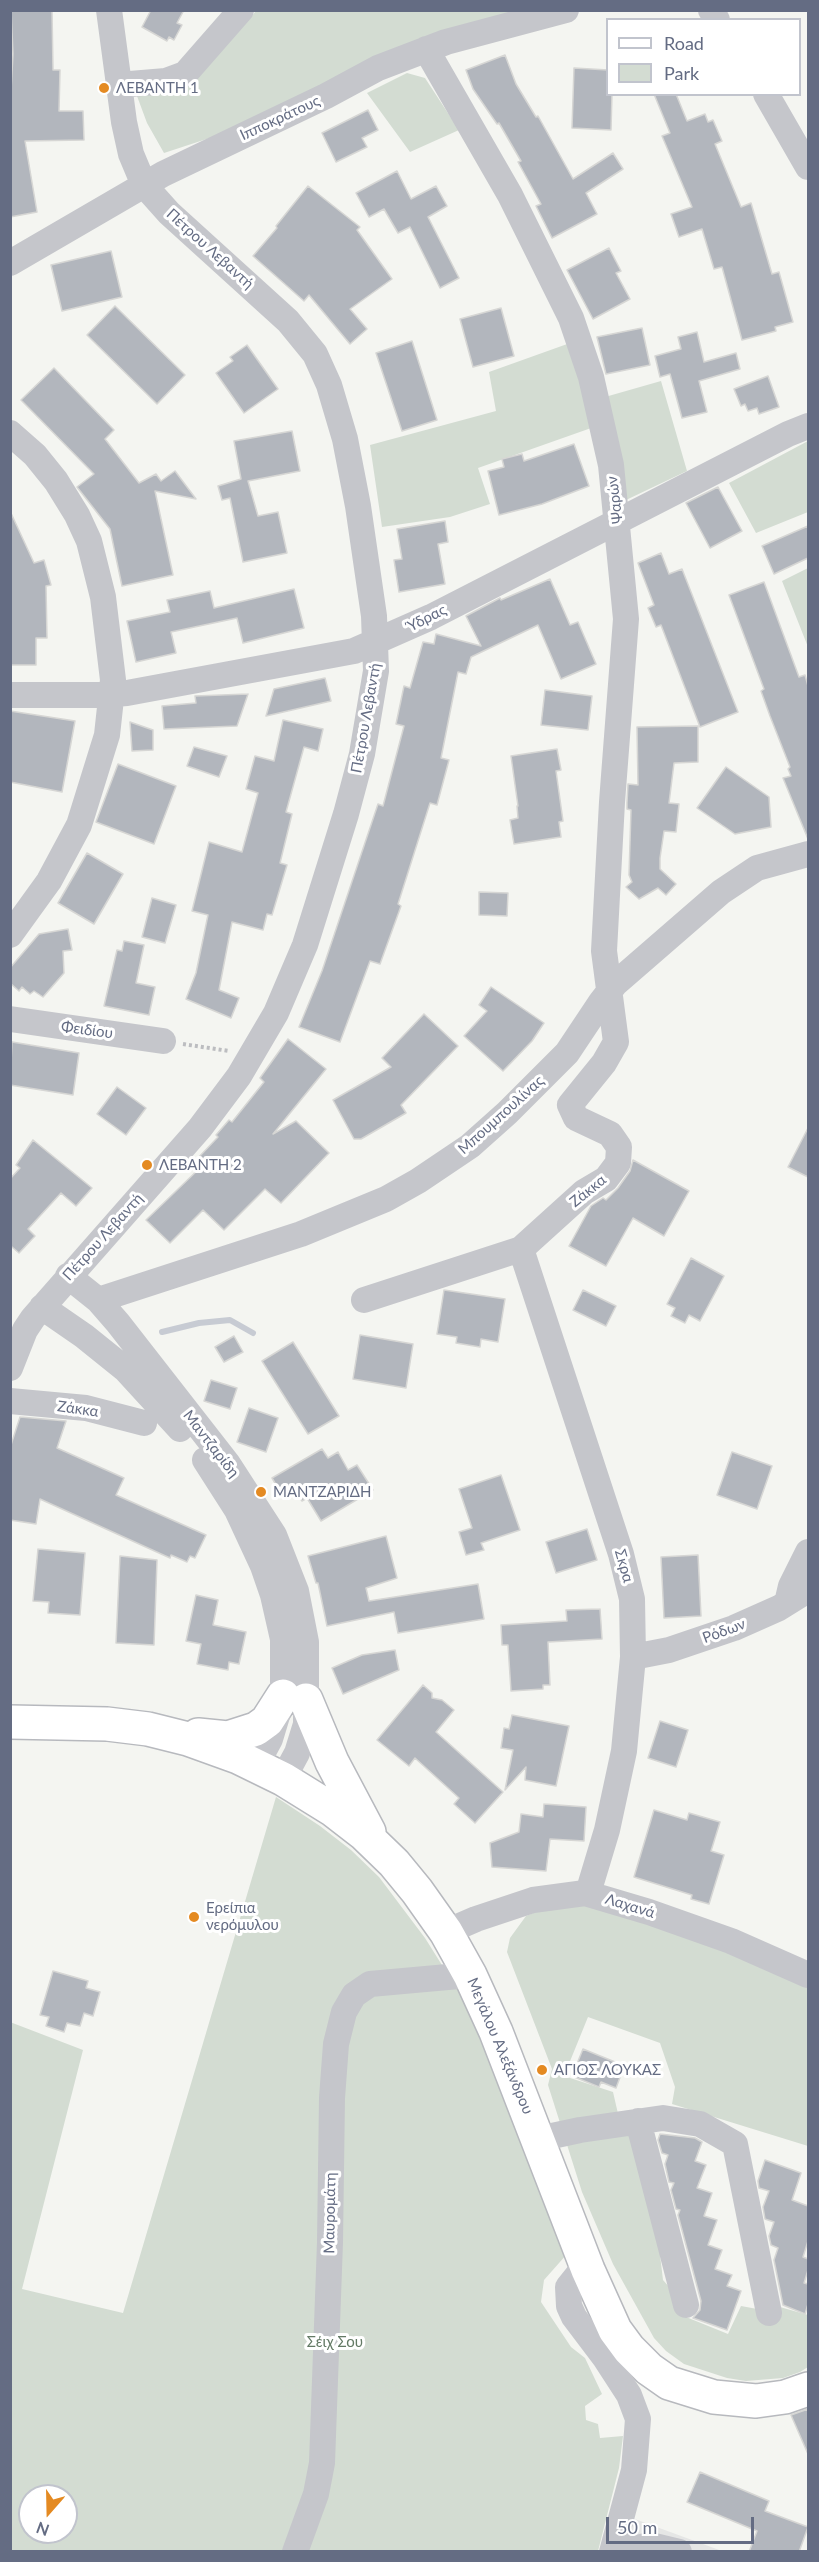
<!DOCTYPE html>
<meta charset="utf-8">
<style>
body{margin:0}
#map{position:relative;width:819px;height:2562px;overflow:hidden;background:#f4f5f1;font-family:Lato,sans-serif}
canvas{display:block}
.frame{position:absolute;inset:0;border:12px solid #646c83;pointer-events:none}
.legend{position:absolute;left:606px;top:18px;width:195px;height:78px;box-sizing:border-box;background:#fff;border:2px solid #c1c4cd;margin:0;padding:8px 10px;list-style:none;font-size:18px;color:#646c83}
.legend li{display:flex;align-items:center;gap:12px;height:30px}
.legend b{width:30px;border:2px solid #c1c4cd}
.north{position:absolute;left:18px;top:2484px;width:60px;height:60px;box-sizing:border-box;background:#fff;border:2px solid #c1c4cd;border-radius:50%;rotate:200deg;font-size:16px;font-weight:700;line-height:24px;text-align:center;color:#646c83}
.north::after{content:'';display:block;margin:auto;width:21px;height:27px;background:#e48a22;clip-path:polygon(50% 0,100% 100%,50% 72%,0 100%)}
.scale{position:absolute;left:606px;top:2517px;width:148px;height:27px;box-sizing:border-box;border:3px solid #646c83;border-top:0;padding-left:8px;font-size:18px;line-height:21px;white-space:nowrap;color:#646c83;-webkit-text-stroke:4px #fff;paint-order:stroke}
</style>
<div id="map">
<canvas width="819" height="2562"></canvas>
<div class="frame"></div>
<ul class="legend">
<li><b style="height:8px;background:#fff"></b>Road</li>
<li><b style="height:16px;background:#d3dcd2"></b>Park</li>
</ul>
<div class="north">N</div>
<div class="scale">50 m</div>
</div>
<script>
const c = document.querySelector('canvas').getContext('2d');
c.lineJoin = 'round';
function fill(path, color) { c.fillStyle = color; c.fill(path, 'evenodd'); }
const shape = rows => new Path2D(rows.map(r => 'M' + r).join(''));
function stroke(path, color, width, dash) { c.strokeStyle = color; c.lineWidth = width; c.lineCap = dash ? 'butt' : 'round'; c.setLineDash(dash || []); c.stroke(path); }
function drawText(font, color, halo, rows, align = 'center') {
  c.font = font + ' Lato,sans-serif'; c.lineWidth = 6; c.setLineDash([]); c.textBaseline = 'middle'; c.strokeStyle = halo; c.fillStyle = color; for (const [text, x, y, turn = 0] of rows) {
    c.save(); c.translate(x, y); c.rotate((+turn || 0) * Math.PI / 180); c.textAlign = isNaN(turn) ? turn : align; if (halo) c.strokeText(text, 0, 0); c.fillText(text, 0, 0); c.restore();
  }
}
fill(shape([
 [632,2518,722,2551,624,2552]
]), '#e5e6e5');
fill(shape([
 [256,11,527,11,228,132,164,153,147,123,137,96,199,76],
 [407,73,425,78,459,130,410,152,367,93],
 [570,343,594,427,478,468,490,504,450,517,382,527,370,445,496,411,489,372],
 [661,381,687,471,626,500,605,397],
 [808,441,808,512,756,533,729,483],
 [808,568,808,647,782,581],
 [276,1797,320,1826,351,1850,379,1877,425,1938,467,2005,567,2254,544,2280,541,2302,571,2347,585,2358,602,2394,585,2406,586,2420,598,2424,600,2438,623,2436,619,2468,598,2551,11,2551,10,2022,83,2050,22,2289,123,2313],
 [30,2496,66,2496,66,2532,30,2532],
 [568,1903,620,1910,808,1984,807,2125,808,2146,672,2104,675,2087,660,2043,588,2017,564,2076,613,2092,622,2131,639,2134,655,2213,663,2280,678,2297,686,2317,728,2334,741,2306,779,2313,780,2307,808,2315,808,2367,800,2372,783,2378,746,2381,727,2378,684,2364,666,2351,654,2338,613,2264,582,2192,548,2085,552,2069,507,1952,510,1938,526,1916,543,1909]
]), '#d3dcd2');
stroke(shape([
 [162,1332,199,1323,230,1320,253,1333]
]), '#c7cbd3', 6);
const building = shape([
 [11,10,52,10,53,70,60,70,59,111,83,111,84,140,25,141,37,212,10,217,10,109,13,54,11,10],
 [151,10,184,10,177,23,182,25,174,40,169,37,167,41,142,27,151,10],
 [505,55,516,84,536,117,538,116,573,179,613,153,623,169,586,193,597,214,552,238,536,206,541,204,518,162,521,161,499,123,497,124,473,89,466,70,505,55],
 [574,68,608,70,608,94,612,94,611,130,572,128,574,68],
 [654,94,676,94,687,121,705,114,708,122,713,120,722,141,715,144,741,207,751,203,772,274,779,272,793,322,775,327,776,331,742,340,722,267,714,269,702,229,679,237,671,214,692,207,662,136,670,133,654,94],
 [368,110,378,130,362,138,367,147,336,162,322,133,368,110],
 [397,171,411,199,436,186,447,206,428,217,459,278,440,288,410,227,398,233,384,209,369,217,356,193,397,171],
 [308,186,360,227,357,230,392,279,350,309,367,329,350,344,309,295,304,301,253,256,277,228,276,226,308,186],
 [609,248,621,271,616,273,630,299,593,319,567,270,609,248],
 [111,251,122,297,62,311,51,265,111,251],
 [115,306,185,375,157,404,87,335,115,306],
 [501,308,514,356,473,367,460,319,501,308],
 [642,328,650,365,606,374,597,337,642,328],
 [697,332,704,362,736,353,740,369,699,381,707,412,682,418,670,374,660,377,655,356,681,349,678,337,697,332],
 [412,341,437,420,402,431,376,353,412,341],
 [247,345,278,389,244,413,216,373,233,361,230,357,247,345],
 [54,368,114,430,105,439,139,483,156,474,161,481,175,471,196,499,155,491,173,575,122,586,110,529,77,487,94,474,21,400,54,368],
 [768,376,779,407,759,414,757,408,748,411,745,404,741,406,734,389,768,376],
 [292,431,300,471,248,481,258,516,278,512,287,553,243,562,230,498,222,500,218,486,241,479,234,441,292,431],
 [574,444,589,486,542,504,499,515,488,471,504,467,502,459,522,454,524,461,574,444],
 [718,487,742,531,710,548,686,503,718,487],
 [10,511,34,563,44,560,51,585,46,586,47,638,36,638,36,665,10,665,10,511],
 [445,521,448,542,438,544,445,584,399,592,394,560,402,559,397,529,445,521],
 [808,526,808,558,774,574,762,546,808,526],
 [661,553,669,574,682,569,738,712,700,727,661,625,656,627,648,608,654,605,638,563,661,553],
 [550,579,570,625,578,622,596,664,561,679,538,625,471,657,466,674,458,672,441,758,449,760,437,805,430,803,398,904,401,906,380,964,370,961,340,1042,299,1027,322,971,378,804,383,806,404,726,396,724,404,686,410,688,423,642,434,644,436,634,481,646,466,616,500,598,501,600,550,579],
 [764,582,799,677,805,675,808,686,808,839,783,778,791,776,788,769,790,767,770,716,761,691,764,689,729,595,764,582],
 [294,589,304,628,243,643,237,618,171,632,176,653,136,662,127,621,170,612,167,600,210,591,214,608,294,589],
 [325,678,331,701,266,716,274,689,325,678],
 [545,690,592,696,588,730,541,725,545,690],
 [248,694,237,726,164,729,162,706,196,703,195,696,248,694],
 [10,711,75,721,62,792,10,782,10,711],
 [283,720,323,729,318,751,304,747,286,812,292,814,280,863,287,865,272,915,267,914,263,930,232,922,219,990,239,998,231,1018,186,999,196,973,208,915,192,911,209,842,242,852,258,793,246,789,255,756,274,761,283,720],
 [130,722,153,730,153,750,132,751,130,722],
 [698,726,698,762,674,763,669,803,679,804,676,832,664,831,660,858,660,869,676,884,666,895,658,888,639,899,626,887,632,882,629,875,631,810,627,809,627,803,628,784,638,785,637,727,698,726],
 [194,747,227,756,219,777,187,766,194,747],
 [557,749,561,770,556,771,563,821,559,822,561,837,514,844,510,820,518,818,517,806,518,806,511,756,557,749],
 [118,764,176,786,154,844,96,822,118,764],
 [726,767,769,797,771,827,735,834,697,808,726,767],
 [87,853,123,874,94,924,58,903,87,853],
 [479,892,508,893,507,916,479,915,479,892],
 [152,898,176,905,165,943,142,937,152,898],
 [68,929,72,950,63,951,64,973,43,997,34,991,30,994,22,987,19,991,10,983,10,968,39,934,68,929],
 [124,941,144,945,136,983,155,987,149,1015,104,1006,117,950,122,951,124,941],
 [491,987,544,1023,532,1041,503,1071,464,1036,487,1011,479,1005,491,987],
 [424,1014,458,1046,401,1105,406,1113,361,1139,354,1139,333,1100,391,1067,382,1058,424,1014],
 [288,1039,326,1069,273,1134,296,1121,329,1153,281,1203,265,1189,224,1230,203,1210,170,1243,146,1220,203,1165,197,1159,218,1137,216,1135,229,1120,232,1122,264,1082,260,1078,288,1039],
 [12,1042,79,1053,73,1095,10,1085,12,1042],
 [117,1087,146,1108,126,1135,97,1114,117,1087],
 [808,1128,808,1177,788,1167,808,1128],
 [33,1140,92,1188,76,1206,61,1193,28,1229,35,1236,19,1253,12,1247,10,1249,10,1179,20,1168,16,1165,33,1140],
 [633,1160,689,1191,664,1236,633,1218,606,1266,569,1246,591,1206,603,1198,606,1200,618,1188,630,1171,633,1160],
 [691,1258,724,1276,700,1321,689,1315,685,1323,671,1316,675,1308,667,1304,691,1258],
 [444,1290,505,1299,498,1342,481,1339,480,1347,456,1343,457,1337,437,1334,444,1290],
 [583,1290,616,1306,606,1326,573,1310,583,1290],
 [360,1335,413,1344,406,1388,353,1379,360,1335],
 [234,1336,243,1352,224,1362,215,1347,234,1336],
 [293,1342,339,1416,308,1434,262,1361,293,1342],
 [211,1380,237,1388,230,1409,204,1401,211,1380],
 [249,1408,278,1418,266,1452,237,1442,249,1408],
 [20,1417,66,1421,57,1448,124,1478,116,1495,206,1535,195,1558,190,1556,187,1562,171,1555,170,1558,40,1499,36,1524,10,1520,10,1448,20,1417],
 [322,1449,328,1458,338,1452,348,1470,357,1465,373,1490,321,1521,307,1498,302,1501,295,1491,284,1498,272,1478,322,1449],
 [732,1452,772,1466,757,1509,717,1495,732,1452],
 [501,1475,520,1530,481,1543,484,1550,466,1555,459,1532,472,1528,459,1489,501,1475],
 [587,1529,597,1560,556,1573,546,1542,587,1529],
 [386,1536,397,1578,366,1588,369,1601,478,1584,484,1619,398,1633,394,1612,327,1626,318,1583,316,1583,308,1556,386,1536],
 [38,1549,85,1553,80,1615,48,1613,49,1602,33,1601,38,1549],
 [698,1555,701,1616,664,1618,661,1557,698,1555],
 [120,1556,157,1560,154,1645,116,1643,120,1556],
 [196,1595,218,1600,213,1625,246,1632,239,1664,229,1662,228,1670,197,1664,201,1644,186,1641,196,1595],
 [600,1609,602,1639,548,1642,550,1685,543,1685,543,1689,511,1691,508,1645,502,1645,501,1625,567,1621,566,1610,600,1609],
 [395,1650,399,1670,343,1694,332,1668,362,1655,395,1650],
 [423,1685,432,1693,432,1698,442,1700,454,1710,436,1732,503,1792,475,1823,454,1804,459,1798,415,1758,409,1766,377,1740,423,1685],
 [512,1715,569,1726,556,1786,525,1780,526,1767,505,1790,513,1750,501,1748,504,1728,509,1729,512,1715],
 [660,1721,688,1730,676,1767,648,1758,660,1721],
 [544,1804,586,1807,584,1841,550,1839,546,1871,492,1867,490,1843,519,1832,521,1814,543,1817,544,1804],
 [654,1810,687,1820,689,1813,720,1822,711,1851,724,1855,709,1904,691,1899,692,1895,634,1877,654,1810],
 [53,1971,88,1981,86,1988,100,1992,93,2016,84,2013,80,2026,67,2023,64,2032,46,2026,49,2017,40,2015,53,1971],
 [583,2049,615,2062,613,2068,622,2072,616,2088,601,2082,599,2087,572,2076,583,2049],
 [660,2134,695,2138,702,2142,695,2161,706,2165,697,2188,712,2193,704,2216,717,2220,708,2245,722,2250,715,2269,732,2275,727,2286,741,2291,727,2330,693,2318,700,2310,701,2301,678,2215,680,2210,676,2209,671,2190,674,2183,669,2182,665,2164,668,2155,662,2153,658,2140,660,2134],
 [765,2160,801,2173,792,2200,808,2206,808,2241,803,2257,808,2259,808,2270,804,2283,808,2284,808,2304,805,2314,783,2305,774,2260,778,2248,771,2245,769,2236,774,2222,765,2219,763,2207,769,2191,759,2188,758,2181,765,2160],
 [808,2409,808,2454,791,2415,808,2409],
 [700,2472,769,2501,765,2511,808,2527,799,2552,749,2552,757,2531,687,2502,700,2472]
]);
fill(building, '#b2b6bd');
stroke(building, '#d6d6d4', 1.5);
const major = shape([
 [306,1700,332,1762,369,1832],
 [10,1722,107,1724,148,1729,188,1739,238,1757,283,1779,333,1810,364,1834,394,1863,417,1891,446,1932,470,1975,496,2032,588,2270,615,2330,629,2349,649,2369,669,2383,714,2397,756,2401,785,2397,808,2389],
 [198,1735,228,1738,256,1729,267,1721,283,1696]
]);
stroke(major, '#b7b9be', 36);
stroke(shape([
 [183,1044,229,1051]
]), '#bcbdc0', 4, [3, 3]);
stroke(shape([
 [711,10,717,20],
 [118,85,166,81,185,74,241,10],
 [766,94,808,167],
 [10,263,163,174,326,96,378,68,446,42,566,10],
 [10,433,35,455,56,481,77,515,89,541,103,597,113,680,107,735,79,825,49,881,10,935],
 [10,695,102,695,127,693,354,651,431,617,788,434,808,426],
 [10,1019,163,1041],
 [521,1249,621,1554,632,1599,633,1657,624,1751,607,1830,588,1893],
 [68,1276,98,1300,118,1323,228,1464,274,1535,296,1591,306,1642,306,1724,297,1753,283,1779],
 [98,1300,301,1234,386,1199,418,1181,470,1146,507,1113,567,1053,601,1002,615,984,721,892,757,868,808,854],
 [364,1300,521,1249,584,1192,606,1179,618,1163,619,1147,610,1134,576,1118,570,1105,604,1063,616,1042,604,951,612,802,626,619,611,465,591,377,571,318,510,195,426,49],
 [42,1307,84,1336,125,1369,180,1429],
 [10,1368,25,1330,33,1318,200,1128,239,1076,276,1013,305,945,346,814,362,754,376,671,374,616,358,506,345,439,329,385,315,354,288,321,169,213,144,185,131,154,124,122,109,10],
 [10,1401,86,1408,144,1423],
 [205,1460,237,1510,263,1566,273,1595,283,1639,283,1696,270,1739,256,1765],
 [787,1603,791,1586,808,1552],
 [633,1657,669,1650,734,1628,779,1608,808,1590],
 [446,1932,476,1919,533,1900,585,1893,649,1912,731,1941,808,1975],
 [638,2121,686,2305],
 [538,2139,580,2130,663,2118,700,2124,735,2144,769,2313],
 [588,2270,580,2272,568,2287,569,2306,574,2317,605,2358,629,2395,638,2419,634,2470,612,2552],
 [295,2552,316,2494,322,2463,330,2242,332,2098,336,2044,344,2012,354,1995,370,1984,470,1975],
 [620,2552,650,2545,679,2552]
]), '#c5c6cb', 26);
stroke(major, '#fff', 33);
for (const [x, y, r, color] of [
 [104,88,6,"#e48a22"],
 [147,1165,6,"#e48a22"],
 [261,1492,6,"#e48a22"],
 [194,1917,6,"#e48a22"],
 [542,2070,6,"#e48a22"]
]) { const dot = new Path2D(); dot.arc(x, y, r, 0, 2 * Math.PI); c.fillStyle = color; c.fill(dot); stroke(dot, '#fff', 2); }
drawText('15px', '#646c83', '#fff', [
 ["ΛΕΒΑΝΤΗ 1",116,88],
 ["ΛΕΒΑΝΤΗ 2",159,1165],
 ["ΜΑΝΤΖΑΡΙΔΗ",273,1492],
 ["Ερείπια",206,1908],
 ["νερόμυλου",206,1925],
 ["ΑΓΙΟΣ ΛΟΥΚΑΣ",554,2070]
], 'left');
drawText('15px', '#646c83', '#fff', [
 ["Ιπποκράτους",280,118,-25],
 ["Πέτρου Λεβαντή",210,249,42],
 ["Ψαρών",615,500,-97],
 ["Ύδρας",427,618,-27],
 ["Πέτρου Λεβαντή",366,718,-80],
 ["Φειδίου",87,1030,8],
 ["Μπουμπουλίνας",501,1115,-42],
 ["Ζάκκα",588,1191,-39],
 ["Πέτρου Λεβαντή",103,1237,-48],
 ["Ζάκκα",78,1409,8],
 ["Μαντζαρίδη",211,1444,52],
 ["Σκρα",624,1566,74],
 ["Ρόδων",724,1631,-20],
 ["Λαχανά",630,1906,17],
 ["Μεγάλου Αλεξάνδρου",500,2046,67],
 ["Μαυρομάτη",330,2213,-89]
]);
drawText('15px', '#637a65', '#fff', [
 ["Σέιχ Σου",335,2342]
]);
</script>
